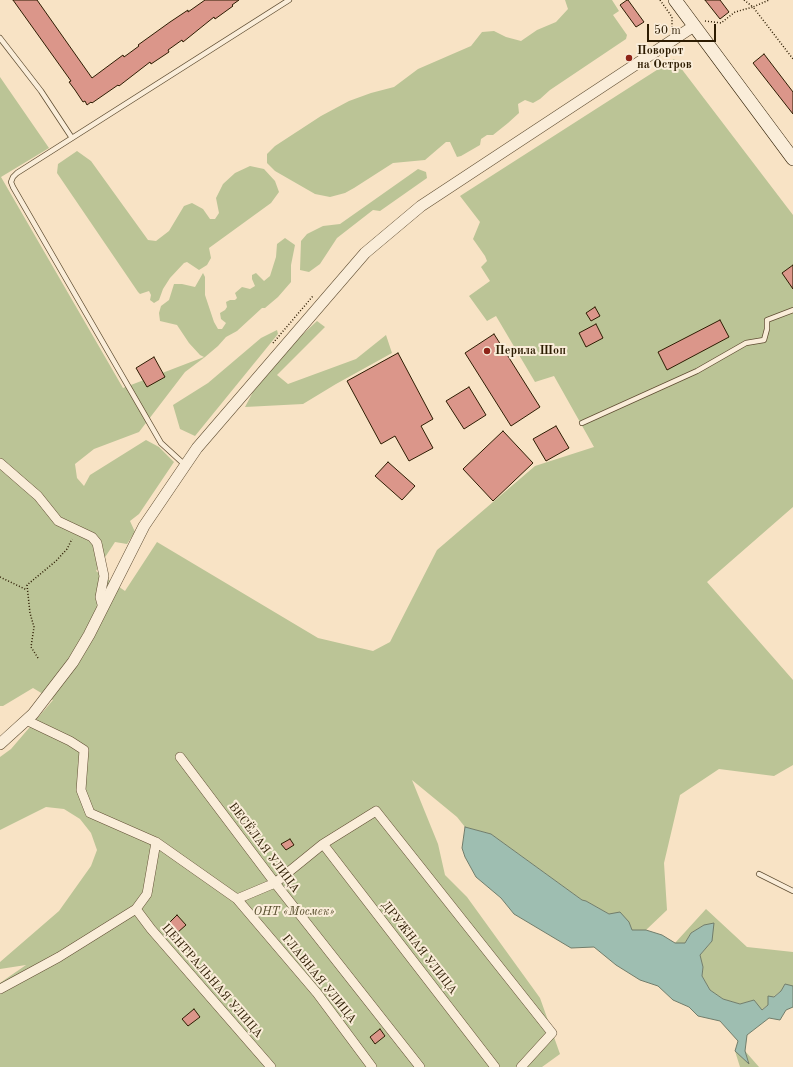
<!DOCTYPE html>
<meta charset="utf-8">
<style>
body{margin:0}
#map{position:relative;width:793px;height:1067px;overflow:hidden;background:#f8e3c5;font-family:"Old Standard TT",serif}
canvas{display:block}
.scale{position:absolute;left:647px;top:24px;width:69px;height:18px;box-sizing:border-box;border:2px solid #2d1c02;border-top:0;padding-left:5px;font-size:12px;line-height:14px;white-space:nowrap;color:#2d1c02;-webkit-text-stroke:3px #faedd9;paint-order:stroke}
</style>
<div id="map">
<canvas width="793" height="1067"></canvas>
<div class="scale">50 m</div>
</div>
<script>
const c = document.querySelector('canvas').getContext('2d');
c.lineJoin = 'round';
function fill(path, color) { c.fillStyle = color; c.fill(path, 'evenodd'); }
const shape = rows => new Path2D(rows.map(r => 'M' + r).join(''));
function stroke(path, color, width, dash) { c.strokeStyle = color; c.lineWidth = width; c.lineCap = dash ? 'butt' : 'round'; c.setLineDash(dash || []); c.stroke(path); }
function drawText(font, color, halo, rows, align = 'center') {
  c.font = font + ' "Old Standard TT",serif'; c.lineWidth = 4; c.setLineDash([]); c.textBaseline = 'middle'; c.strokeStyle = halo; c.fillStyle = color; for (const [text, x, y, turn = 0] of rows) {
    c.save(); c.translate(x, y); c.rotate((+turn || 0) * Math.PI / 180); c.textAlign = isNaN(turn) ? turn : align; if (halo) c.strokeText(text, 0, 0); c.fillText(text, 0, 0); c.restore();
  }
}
fill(shape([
 [565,0,612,0,619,11,613,15,627,35,626,39,550,90,540,99,533,103,525,100,518,104,519,113,508,123,493,135,487,135,481,139,480,145,461,156,457,157,450,142,446,142,425,160,393,163,354,188,345,193,330,197,315,194,275,171,267,163,267,154,275,146,321,116,349,101,371,93,394,87,418,69,471,46,482,32,494,31,506,37,521,41,537,30,556,22,568,9],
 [674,59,793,215,793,507,707,582,793,680,793,765,774,776,719,769,680,795,664,863,667,910,646,930,632,930,629,922,609,914,586,901,582,900,491,834,465,827,457,817,412,780,438,844,445,875,467,897,540,998,560,1054,542,1067,0,1067,0,983,26,965,0,969,0,962,59,911,91,866,97,850,91,833,80,819,64,809,46,807,0,830,0,757,11,749,53,700,33,688,3,706,0,706,0,77,49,148,1,177,123,388,204,357,200,355,189,343,177,325,160,321,159,313,161,306,169,300,174,284,182,284,195,287,203,273,205,277,205,295,214,322,218,329,222,329,226,323,221,319,220,313,225,310,227,307,226,302,230,300,235,300,237,298,235,293,242,287,250,289,255,286,252,279,252,275,256,273,264,281,270,276,276,257,277,244,285,238,295,245,291,265,291,282,278,297,265,308,262,308,237,331,226,337,218,346,205,357,185,372,139,432,94,449,75,464,77,478,84,486,90,475,146,440,159,447,174,462,139,514,130,521,135,532,127,544,115,542,96,571,125,591,157,542,318,638,373,651,390,642,437,550,535,466,594,447,554,376,535,382,496,316,487,321,469,296,490,281,481,267,487,261,485,256,473,239,480,222,460,196],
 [77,151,91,161,148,240,156,241,169,231,184,206,192,203,203,209,210,219,215,219,219,213,216,198,223,184,235,173,250,166,264,169,275,181,279,192,271,203,209,248,211,258,207,265,199,270,187,262,184,263,170,278,163,289,159,300,154,303,150,300,151,295,149,291,140,294,138,292,57,173,58,164],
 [418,169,426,172,427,178,380,211,373,210,337,238,320,264,309,272,300,270,301,241,307,234,323,226,340,224],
 [317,321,325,327,277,375,288,384,356,359,386,335,392,353,336,384,303,404,245,407,253,392,286,350],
 [277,330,278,334,195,436,180,429,173,405,208,383,261,338],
 [706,909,747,947,793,952,793,986,785,984,781,991,773,997,768,1005,761,1010,754,1000,740,1004,723,999,710,990,702,976,703,967,700,955,712,941,704,925,691,933,685,943,675,943],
 [735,1051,749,1063,745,1051,759,1067,740,1067]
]), '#bbc496');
const water = shape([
 [465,827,491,834,582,900,586,901,609,914,620,912,629,922,632,930,646,930,662,935,675,943,685,943,691,933,704,925,714,923,712,941,700,955,703,967,702,976,710,990,723,999,740,1004,754,1000,762,1010,768,1005,768,996,774,997,781,991,785,984,793,986,793,1007,786,1010,780,1020,769,1018,747,1035,745,1051,749,1064,735,1051,738,1041,720,1021,698,1016,689,1007,673,1000,658,986,640,980,616,965,594,947,571,948,514,914,501,898,476,877,465,857,462,848,465,827]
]);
fill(water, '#9ebeb1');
stroke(water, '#717d6b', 1);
const building = shape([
 [13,0,37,0,92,78,123,55,124,57,139,46,138,45,170,22,188,10,188,12,205,0,239,0,232,5,233,6,215,19,214,17,183,42,182,40,168,50,169,52,151,64,150,62,119,86,118,85,92,103,91,102,87,105,85,101,83,102,75,90,69,82,71,81,13,0],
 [627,0,628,0,644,22,636,27,620,5,627,0],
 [705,0,720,0,729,12,720,19,705,0],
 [764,54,793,92,793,114,753,63,764,54],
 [793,265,793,289,782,273,793,265],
 [595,307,600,316,591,321,586,313,595,307],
 [720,320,729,337,667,370,658,352,720,320],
 [596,324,603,338,586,347,579,333,596,324],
 [494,334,540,407,511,426,465,353,494,334],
 [398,353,433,419,421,426,433,448,409,461,395,436,381,444,347,381,398,353],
 [154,357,165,377,147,387,136,368,154,357],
 [469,387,486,415,464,429,446,401,469,387],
 [556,426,569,448,546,461,533,439,556,426],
 [503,431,533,463,493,501,463,469,503,431],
 [388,462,415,486,402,500,375,476,388,462],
 [290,839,294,845,286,850,281,844,290,839],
 [177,915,186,925,177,933,168,924,177,915],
 [194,1009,200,1017,188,1026,182,1019,194,1009],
 [380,1029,385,1036,375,1044,370,1037,380,1029]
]);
fill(building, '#db968a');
stroke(building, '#2d1c02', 1);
const service = shape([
 [0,38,41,91,72,138],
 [582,423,697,371,746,343,764,340,767,329,767,320,793,310],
 [185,465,161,443,13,187,11,182,13,177,17,173,289,0],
 [759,874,793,891]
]);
const minor = shape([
 [0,463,38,496,58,521,92,537,97,543,104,576,100,597,103,608],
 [26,720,70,741,84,750,81,790,90,813,156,842,237,899,317,993,372,1067],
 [180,757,275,883,420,1067],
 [323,844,495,1067],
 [237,899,275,883,323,844,376,811,552,1033,521,1067],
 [136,909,151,929,271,1067],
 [0,989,59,957,136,909,147,894,156,842]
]);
const tertiary = shape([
 [0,744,33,714,73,662,89,635,144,526,197,448,365,253,421,206,694,26]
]);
const secondary = shape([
 [675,0,793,159]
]);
stroke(service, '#604e33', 6);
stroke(minor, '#604e33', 10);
stroke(tertiary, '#604e33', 12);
stroke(secondary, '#2d1c02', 14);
stroke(shape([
 [660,0,672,17,672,29],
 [744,0,753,7,769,0],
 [705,21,721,23,735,12,753,7,793,59],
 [273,343,313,296],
 [0,577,27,590],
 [38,658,31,647,34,627,30,613,27,585,56,561,67,549,72,539]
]), '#2d1c02', 1.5, [1, 2]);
stroke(service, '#faedd9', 4.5);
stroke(minor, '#faedd9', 9);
stroke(tertiary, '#faedd9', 11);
stroke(secondary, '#faedd9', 13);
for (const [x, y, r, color] of [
 [629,58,4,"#8f2418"],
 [487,351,4,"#8f2418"]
]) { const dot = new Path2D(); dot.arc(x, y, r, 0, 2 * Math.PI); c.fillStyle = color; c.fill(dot); stroke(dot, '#faedd9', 1.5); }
drawText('bold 12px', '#2d1c02', '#faedd9', [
 ["Поворот",637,51],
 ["на Остров",637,65],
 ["Перила Шоп",495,351]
], 'left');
drawText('12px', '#2d1c02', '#faedd9', [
 ["ВЕСЁЛАЯ УЛИЦА",264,848,53],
 ["ДРУЖНАЯ УЛИЦА",419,948,52],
 ["ГЛАВНАЯ УЛИЦА",319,979,51],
 ["ЦЕНТРАЛЬНАЯ УЛИЦА",212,981,49]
]);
drawText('italic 12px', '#584e2e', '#faedd9', [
 ["ОНТ «Мосмек»",294,912]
]);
</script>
